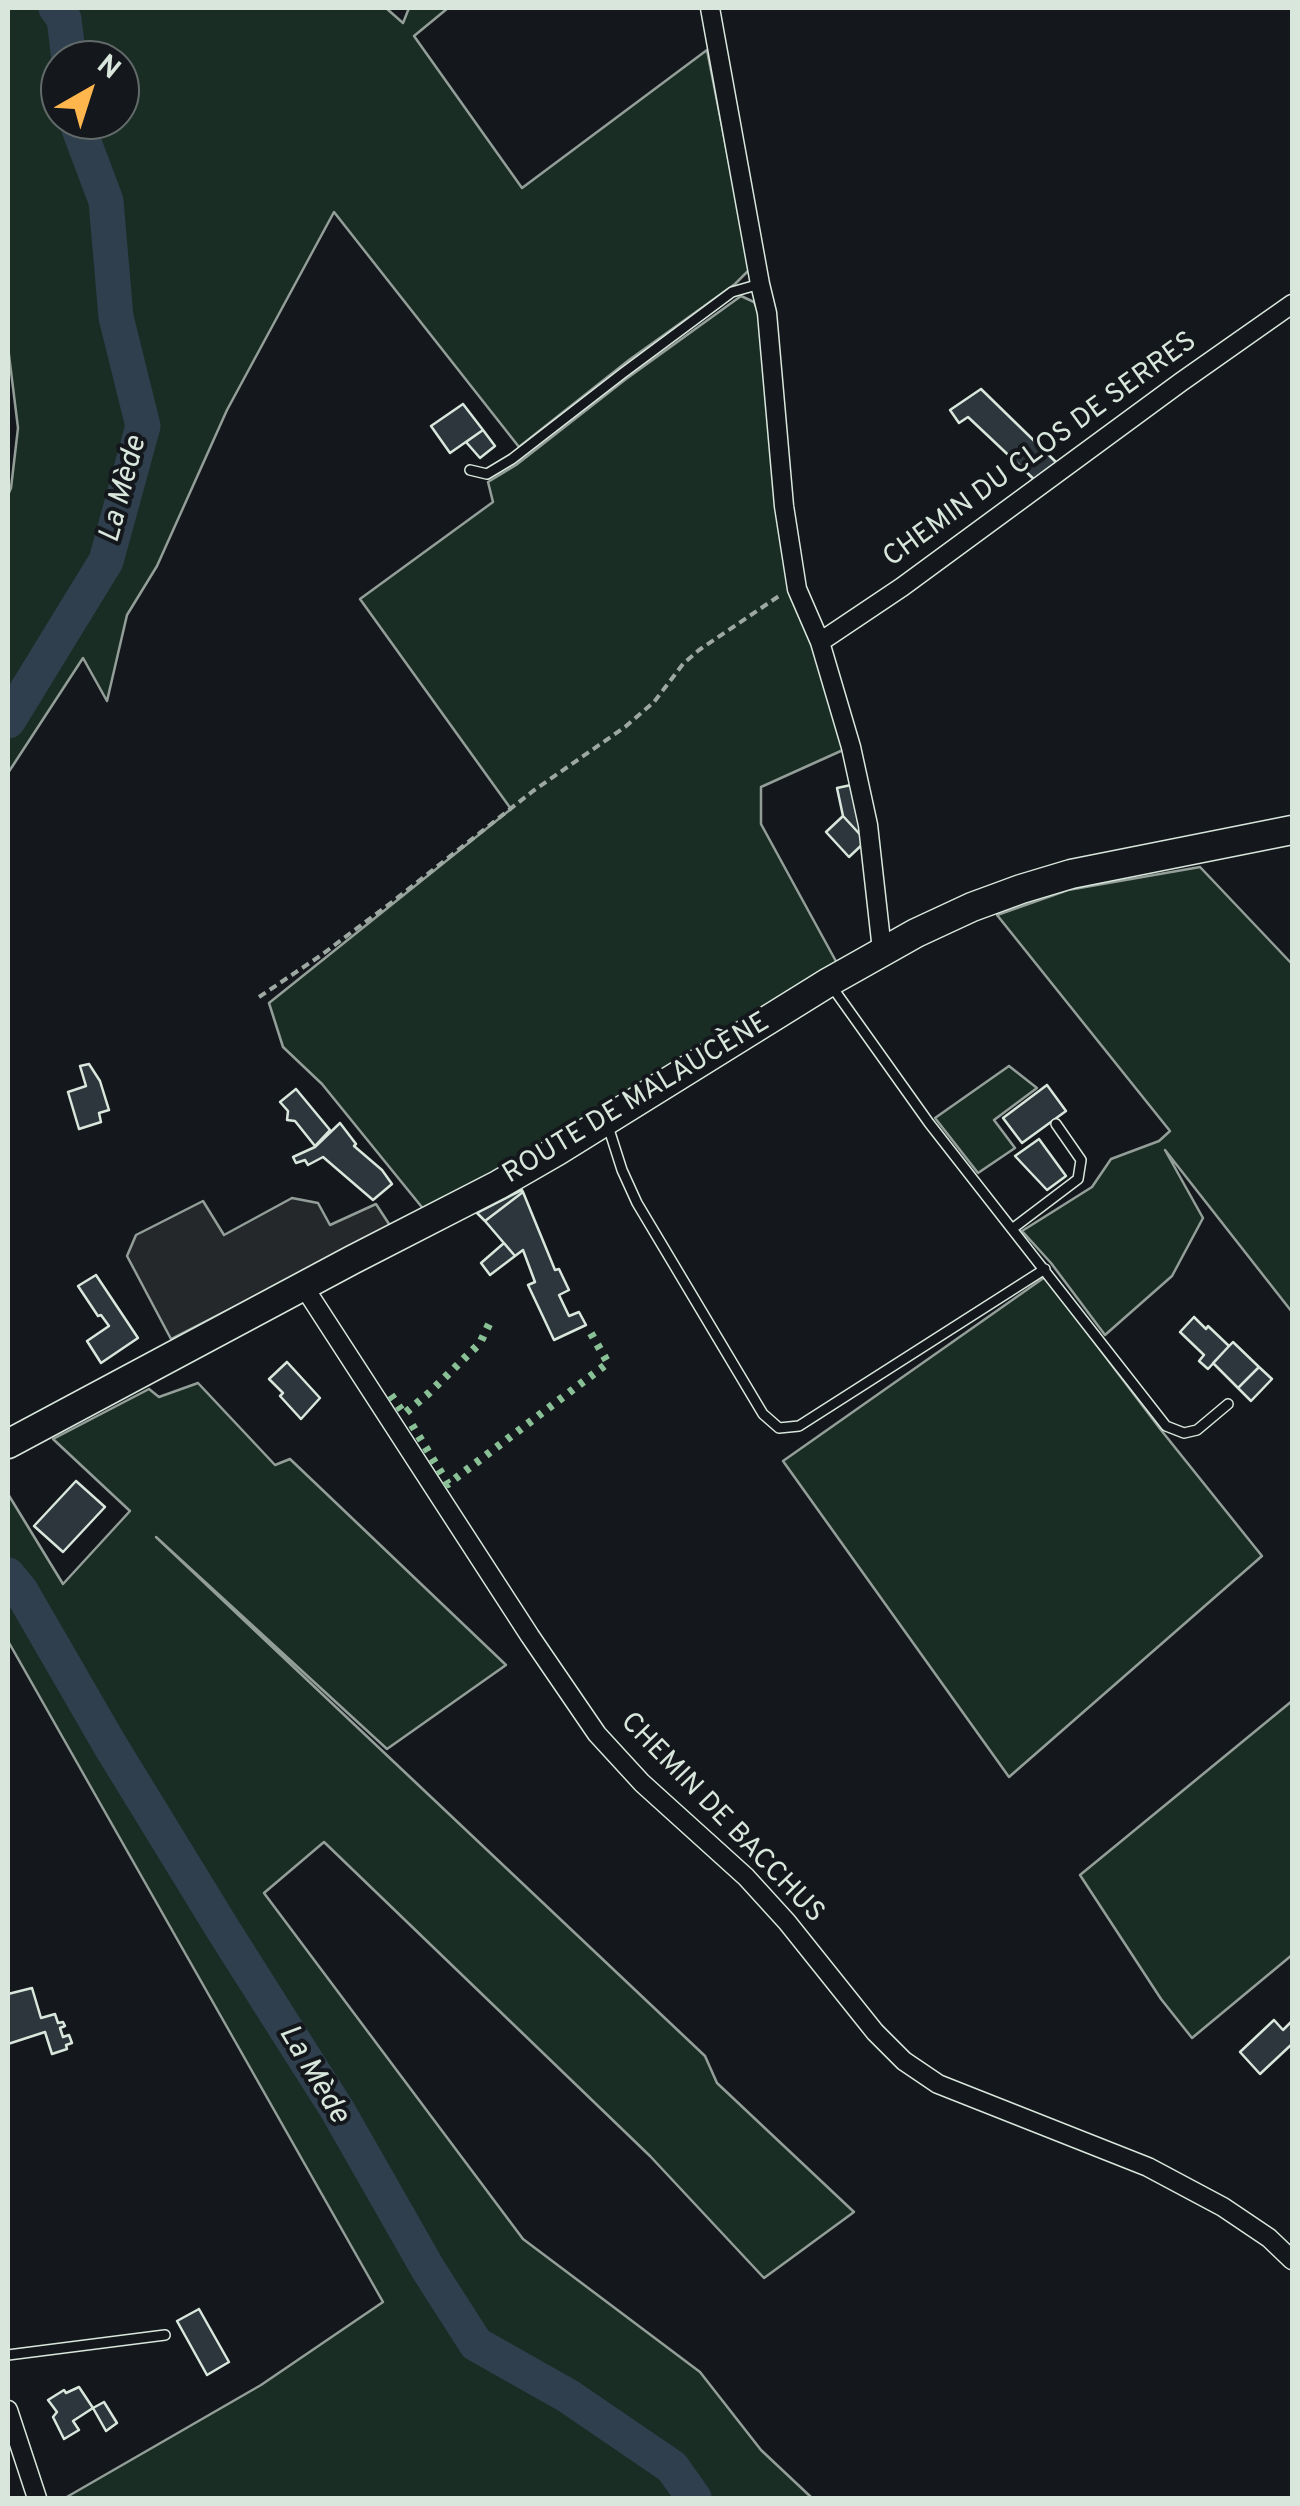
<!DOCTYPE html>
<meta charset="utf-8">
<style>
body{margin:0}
#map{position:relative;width:1300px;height:2506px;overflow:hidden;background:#14181c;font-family:Overpass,sans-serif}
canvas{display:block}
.frame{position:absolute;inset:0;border:10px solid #d8e6dc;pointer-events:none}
.north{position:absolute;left:40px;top:40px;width:100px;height:100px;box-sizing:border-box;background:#14181c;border:2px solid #626a69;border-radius:50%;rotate:39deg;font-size:28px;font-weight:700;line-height:40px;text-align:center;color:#d8e6dc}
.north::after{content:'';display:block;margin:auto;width:35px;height:45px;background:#ffb74d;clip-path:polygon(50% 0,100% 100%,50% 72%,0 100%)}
</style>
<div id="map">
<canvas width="1300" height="2506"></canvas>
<div class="frame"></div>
<div class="north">N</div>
</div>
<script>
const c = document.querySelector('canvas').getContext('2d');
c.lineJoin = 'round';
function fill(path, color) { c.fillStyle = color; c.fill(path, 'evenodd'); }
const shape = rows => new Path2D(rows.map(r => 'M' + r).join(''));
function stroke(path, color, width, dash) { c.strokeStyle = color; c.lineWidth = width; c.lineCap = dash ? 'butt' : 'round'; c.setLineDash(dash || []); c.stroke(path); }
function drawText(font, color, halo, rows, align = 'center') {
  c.font = font + ' Overpass,sans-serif'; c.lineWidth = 8; c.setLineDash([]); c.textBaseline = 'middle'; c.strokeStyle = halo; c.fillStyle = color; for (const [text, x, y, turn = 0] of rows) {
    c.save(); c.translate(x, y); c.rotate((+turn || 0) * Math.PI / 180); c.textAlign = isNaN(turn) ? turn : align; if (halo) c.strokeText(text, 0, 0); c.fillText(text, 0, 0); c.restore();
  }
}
const green = shape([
 [8,8,386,8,403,23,409,8,448,8,414,36,522,188,707,50,750,269,735,284,629,360,519,447,334,212,227,410,157,566,127,615,107,701,83,658,8,773,8,495,11,488,18,428,8,347,8,8],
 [60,60,120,60,120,120,60,120,60,60],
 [741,296,754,302,760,315,813,644,843,750,761,787,761,824,838,965,523,1161,425,1211,322,1084,283,1047,269,1003,511,809,360,599,493,502,488,482,516,465,626,379,741,296],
 [1200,867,1292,964,1292,1312,1165,1150,1203,1218,1172,1276,1105,1335,1051,1263,1022,1231,1092,1187,1111,1159,1159,1141,1170,1131,997,915,1068,890,1200,867],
 [1009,1066,1037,1088,994,1120,1015,1148,978,1173,935,1118,1009,1066],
 [1045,1277,1161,1430,1262,1556,1009,1777,783,1461,1045,1277],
 [198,1383,275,1465,290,1459,506,1665,387,1749,156,1537,705,2056,717,2083,854,2212,764,2278,650,2156,324,1842,264,1893,523,2239,700,2372,761,2450,812,2498,65,2498,261,2385,383,2302,8,1641,8,1494,63,1584,130,1511,53,1439,149,1389,159,1397,198,1383],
 [1292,1701,1292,1955,1192,2038,1161,1999,1080,1875,1292,1701]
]);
fill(green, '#1a2d24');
stroke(green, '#939e99', 2.5);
const parking = shape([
 [292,1198,318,1203,330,1225,376,1204,391,1227,171,1339,127,1256,136,1235,203,1201,224,1235,292,1198]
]);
fill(parking, '#24282b');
stroke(parking, '#939e99', 2.5);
stroke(shape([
 [56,8,64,19,69,60],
 [8,721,106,561,143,426,116,317,106,201,79,129,77,120],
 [8,1575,21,1591,110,1745,224,1931,338,2111,428,2269,476,2344,568,2396,672,2467,694,2498]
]), '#2f3f4d', 35);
const building = shape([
 [981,389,1060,466,1038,483,968,417,959,423,950,410,981,389],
 [463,404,483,430,450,453,431,426,463,404],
 [483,430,495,446,480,458,466,442,483,430],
 [851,785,866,841,843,816,837,788,851,785],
 [843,816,866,841,849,857,826,832,843,816],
 [89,1064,100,1081,109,1110,99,1113,101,1122,79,1129,68,1092,86,1086,80,1066,89,1064],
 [1047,1085,1066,1111,1022,1143,1003,1118,1047,1085],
 [296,1089,330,1130,315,1146,295,1121,287,1120,288,1111,280,1102,296,1089],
 [340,1123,356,1144,354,1146,382,1170,392,1184,373,1200,323,1157,308,1165,305,1160,296,1163,293,1157,315,1147,340,1123],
 [1039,1139,1066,1176,1047,1190,1015,1156,1039,1139],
 [522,1190,523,1192,485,1221,477,1213,522,1190],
 [523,1192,555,1270,559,1269,569,1290,559,1295,569,1316,579,1312,586,1325,554,1340,528,1285,535,1282,523,1250,515,1256,485,1221,523,1192],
 [504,1243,515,1256,490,1275,481,1263,504,1243],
 [96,1275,138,1338,101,1363,87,1341,109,1326,101,1315,98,1316,78,1286,96,1275],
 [1194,1317,1206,1329,1208,1326,1229,1346,1208,1369,1199,1361,1204,1355,1180,1332,1194,1317],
 [1233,1342,1259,1367,1238,1388,1213,1363,1233,1342],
 [287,1362,320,1398,301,1419,280,1396,283,1393,269,1379,287,1362],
 [1259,1367,1272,1379,1251,1401,1238,1388,1259,1367],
 [76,1481,105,1507,63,1552,34,1526,76,1481],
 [32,1988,41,2018,55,2014,58,2023,63,2022,65,2026,60,2028,63,2037,69,2035,72,2043,66,2045,67,2049,52,2054,45,2032,8,2044,8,1994,32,1988],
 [1274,2020,1283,2030,1292,2021,1292,2044,1260,2074,1240,2052,1274,2020],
 [199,2309,229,2362,207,2375,177,2321,199,2309],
 [79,2387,93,2408,73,2421,79,2430,64,2439,53,2417,57,2412,48,2400,64,2390,66,2393,79,2387],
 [104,2402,117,2423,106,2431,93,2408,104,2402]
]);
fill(building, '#2c363c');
stroke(building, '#d8e6dc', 2.5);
const service = shape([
 [470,470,487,474,512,459,623,373,732,292,760,284],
 [830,984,929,1123,1166,1426,1184,1433,1197,1430,1228,1404],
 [607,1123,622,1170,637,1203,763,1414,779,1428,799,1426,1045,1269],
 [1012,1229,1078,1179,1081,1160,1056,1124],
 [8,2355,165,2335]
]);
const minor = shape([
 [710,8,760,284,767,313,784,506,797,589,820,642,851,747,868,825,882,950],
 [820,642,902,587,1181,382,1292,304],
 [304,1287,530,1636,597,1734,642,1783,746,1877,787,1922,875,2032,904,2061,938,2084,1148,2167,1223,2207,1269,2238,1292,2260],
 [8,2410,37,2498]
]);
const primary = shape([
 [8,1444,352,1260,498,1185,557,1151,829,982,916,933,972,907,1021,889,1071,874,1292,830]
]);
stroke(service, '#d8e6dc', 12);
stroke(minor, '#d8e6dc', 21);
stroke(primary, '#d8e6dc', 31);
stroke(shape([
 [259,997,320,956,392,902,533,791,625,727,654,702,683,664,699,650,779,596]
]), '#9da8a2', 4, [8, 5]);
stroke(service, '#14181c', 9);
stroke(minor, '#14181c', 18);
stroke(primary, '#14181c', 28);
stroke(shape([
 [391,1395,404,1414,429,1393,480,1343,492,1318],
 [412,1425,448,1484,608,1363,589,1330]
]), '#8ac095', 8, [5, 8]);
drawText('28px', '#d8e6dc', '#14181c', [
 ["CHEMIN DU CLOS DE SERRES",1041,451,-36],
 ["ROUTE DE MALAUCÈNE",637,1100,-31],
 ["CHEMIN DE BACCHUS",721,1819,46]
]);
drawText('italic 30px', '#d8e6dc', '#14181c', [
 ["La Mède",125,490,-75],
 ["La Mède",312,2075,59]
]);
</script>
